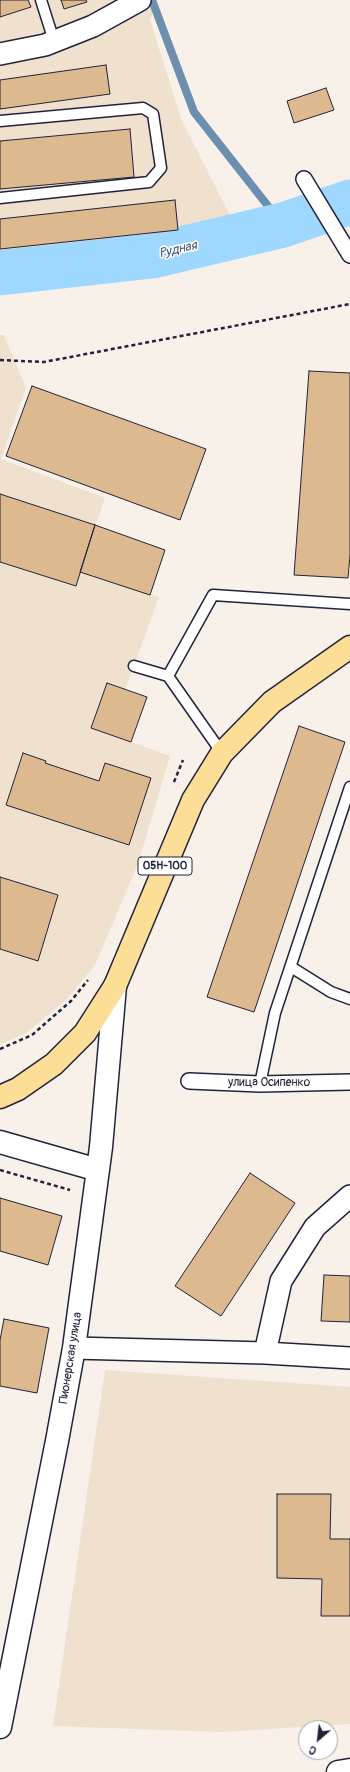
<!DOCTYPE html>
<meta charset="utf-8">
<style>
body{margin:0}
#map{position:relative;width:350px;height:1772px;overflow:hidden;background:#f8f1e9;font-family:Pangolin,sans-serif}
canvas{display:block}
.north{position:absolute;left:298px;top:1720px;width:40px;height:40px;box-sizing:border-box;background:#fff;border:1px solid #a7a7b1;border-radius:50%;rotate:208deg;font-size:11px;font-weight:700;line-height:16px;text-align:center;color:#22223b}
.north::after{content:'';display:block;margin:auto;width:14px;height:18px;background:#22223b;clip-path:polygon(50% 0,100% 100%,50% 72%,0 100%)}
</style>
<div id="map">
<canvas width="350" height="1772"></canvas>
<div class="north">С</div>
</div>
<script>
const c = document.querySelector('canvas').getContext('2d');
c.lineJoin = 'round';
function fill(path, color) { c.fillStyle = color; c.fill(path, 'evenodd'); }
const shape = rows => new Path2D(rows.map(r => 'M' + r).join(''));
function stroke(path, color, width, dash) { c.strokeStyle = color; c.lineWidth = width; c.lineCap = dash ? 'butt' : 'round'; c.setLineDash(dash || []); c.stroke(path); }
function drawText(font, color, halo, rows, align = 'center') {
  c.font = font + ' Pangolin,sans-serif'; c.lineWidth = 3; c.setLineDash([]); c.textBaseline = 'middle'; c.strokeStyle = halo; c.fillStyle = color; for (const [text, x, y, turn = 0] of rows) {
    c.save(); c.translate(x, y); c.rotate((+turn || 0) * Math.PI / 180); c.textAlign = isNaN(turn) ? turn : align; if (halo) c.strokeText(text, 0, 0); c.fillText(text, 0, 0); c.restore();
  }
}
fill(shape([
 [0,0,158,0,150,20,182,121,234,223,138,244,0,255],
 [0,335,4,335,26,388,1,459,105,498,80,571,159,597,125,690,131,742,170,756,138,864,95,965,67,999,29,1031,0,1045],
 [105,1370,350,1387,350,1724,221,1732,53,1726]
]), '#f0e0ce');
stroke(shape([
 [152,0,194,112,283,225]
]), '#6c8fb0', 8);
stroke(shape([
 [0,273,152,256,283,225,350,202]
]), '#9ed8fe', 45);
const building = shape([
 [0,0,28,0,31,7,0,17,0,0],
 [61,0,86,0,87,2,64,9,61,0],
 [106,65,110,94,0,109,0,80,106,65],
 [326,88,334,110,294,123,287,101,326,88],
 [130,129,134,177,0,189,0,141,130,129],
 [175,200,178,230,0,249,0,219,175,200],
 [309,371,350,373,350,555,348,578,294,575,309,371],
 [32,386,206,449,180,520,6,456,32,386],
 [0,494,95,525,76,586,0,562,0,494],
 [95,525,165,550,150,595,80,572,95,525],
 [107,683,147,697,131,742,91,728,107,683],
 [299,726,345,742,254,1012,207,997,299,726],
 [23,753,46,761,45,763,99,781,105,763,151,778,129,845,6,805,23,753],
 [0,877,58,895,38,961,0,949,0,877],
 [250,1173,295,1203,221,1316,175,1286,250,1173],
 [0,1198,62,1216,48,1265,0,1251,0,1198],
 [324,1275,350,1276,350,1322,321,1321,324,1275],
 [4,1319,49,1328,37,1393,0,1386,0,1340,4,1319],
 [277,1494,331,1494,330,1539,350,1539,350,1616,321,1616,322,1579,277,1578,277,1494]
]);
fill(building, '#ddb98f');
stroke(building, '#22223b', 1);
const service = shape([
 [41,0,54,41],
 [0,121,143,108,153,114,161,168,149,182,0,198],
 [134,666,168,676],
 [222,753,168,676,213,595,350,604],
 [291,967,331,992,350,999],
 [260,1084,275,1013,350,787]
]);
const pedestrian = shape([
 [304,179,350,255],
 [189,1081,260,1084,350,1082]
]);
const minor = shape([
 [0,54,45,45,93,26,140,0],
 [74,1348,265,1353,350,1358],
 [265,1353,281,1281,315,1227,350,1196]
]);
const secondary = shape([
 [0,1142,98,1170],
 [0,1727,57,1441,74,1348,101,1147,115,986],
 [338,1772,350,1770]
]);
const primary = shape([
 [0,1097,18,1089,54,1064,85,1033,115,986,193,800,222,753,272,702,350,647]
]);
stroke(service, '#22223b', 13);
stroke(pedestrian, '#22223b', 18);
stroke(minor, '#22223b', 24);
stroke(secondary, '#22223b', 25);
stroke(primary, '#22223b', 25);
stroke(shape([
 [0,360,44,362,350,304],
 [174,782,183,760],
 [0,1049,32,1035,71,1001,88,980],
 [0,1170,70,1190]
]), '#22223b', 2.5, [4, 3]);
stroke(service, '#fff', 10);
stroke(pedestrian, '#fff', 15);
stroke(minor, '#fff', 21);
stroke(secondary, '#fff', 22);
stroke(primary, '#fcde96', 22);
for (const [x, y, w] of [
 [165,866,54]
]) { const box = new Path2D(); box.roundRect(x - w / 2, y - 9, w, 18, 3); c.fillStyle = '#fff'; c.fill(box); stroke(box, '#22223b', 1); }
drawText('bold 11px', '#22223b', null, [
 ["05Н-100",165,866]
]);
drawText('12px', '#22223b', '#fff', [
 ["улица Осипенко",269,1083],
 ["Пионерская улица",71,1358,-81]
]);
drawText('italic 13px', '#475976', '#fff', [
 ["Рудная",178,250,-13]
]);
</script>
